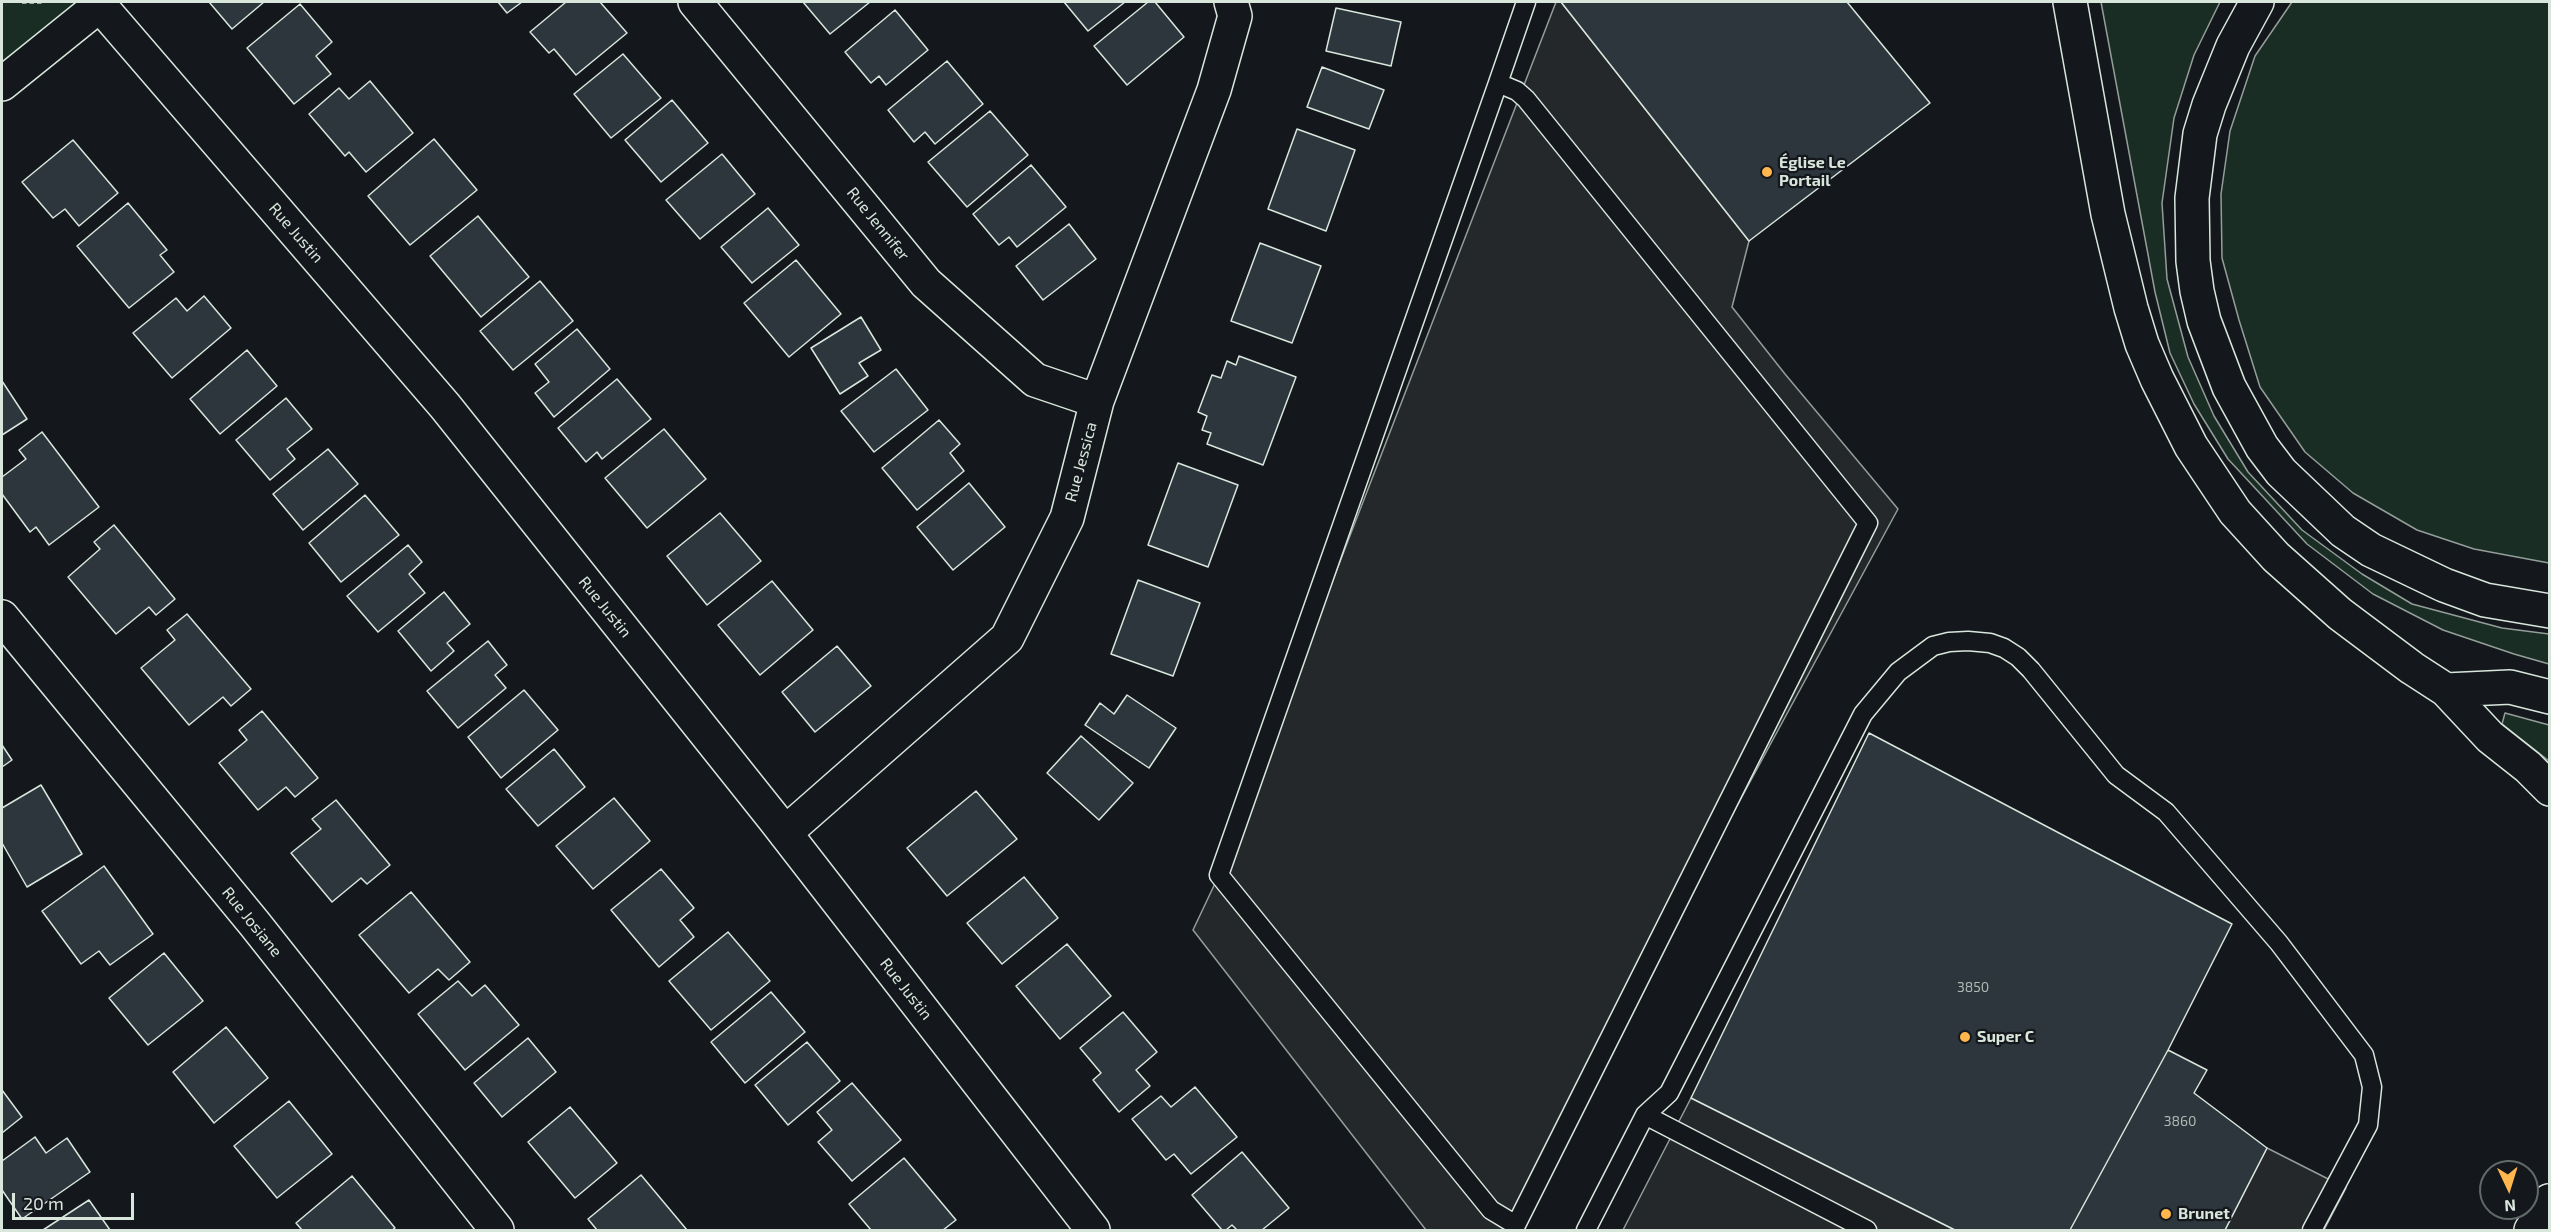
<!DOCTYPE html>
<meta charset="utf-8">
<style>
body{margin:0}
#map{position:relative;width:2551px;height:1232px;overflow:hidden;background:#14181c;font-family:"Exo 2",sans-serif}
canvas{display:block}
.frame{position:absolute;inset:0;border:3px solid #d8e6dc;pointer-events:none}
.north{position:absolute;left:2479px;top:1160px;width:60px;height:60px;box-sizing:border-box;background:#14181c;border:2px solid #626a69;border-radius:50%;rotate:176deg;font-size:16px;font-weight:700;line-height:24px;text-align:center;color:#d8e6dc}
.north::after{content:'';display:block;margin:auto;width:21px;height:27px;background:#ffb74d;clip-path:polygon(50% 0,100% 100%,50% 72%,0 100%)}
.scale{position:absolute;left:12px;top:1193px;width:122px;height:27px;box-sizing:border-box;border:3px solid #d8e6dc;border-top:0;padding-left:8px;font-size:18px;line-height:21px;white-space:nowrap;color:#d8e6dc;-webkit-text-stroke:4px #14181c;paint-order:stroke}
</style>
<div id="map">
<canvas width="2551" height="1232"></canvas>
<div class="frame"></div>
<div class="north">N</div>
<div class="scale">20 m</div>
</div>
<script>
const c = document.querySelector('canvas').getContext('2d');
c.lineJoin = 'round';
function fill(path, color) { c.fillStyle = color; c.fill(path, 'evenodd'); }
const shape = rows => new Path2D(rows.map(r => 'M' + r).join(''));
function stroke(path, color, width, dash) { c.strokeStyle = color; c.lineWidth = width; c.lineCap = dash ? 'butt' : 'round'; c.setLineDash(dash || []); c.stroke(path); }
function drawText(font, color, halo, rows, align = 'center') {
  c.font = font + ' "Exo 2",sans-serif'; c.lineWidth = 4.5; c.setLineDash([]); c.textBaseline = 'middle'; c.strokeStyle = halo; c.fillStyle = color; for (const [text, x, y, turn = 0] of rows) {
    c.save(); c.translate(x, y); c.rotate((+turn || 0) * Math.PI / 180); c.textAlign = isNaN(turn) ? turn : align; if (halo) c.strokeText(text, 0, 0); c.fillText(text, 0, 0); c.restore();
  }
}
const green = shape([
 [2,2,97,2,2,84,2,2],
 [2101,2,2220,2,2194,55,2174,118,2162,203,2167,279,2188,357,2214,416,2248,472,2302,530,2362,574,2412,604,2502,628,2549,634,2549,664,2514,654,2443,630,2373,594,2307,544,2228,459,2194,404,2170,353,2155,292,2101,2],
 [2292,2,2549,2,2549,563,2474,549,2417,530,2353,493,2305,452,2260,387,2239,320,2222,258,2221,194,2230,131,2255,56,2292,2],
 [2505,713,2549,725,2549,761,2502,724,2505,713]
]);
fill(green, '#1a2d24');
stroke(green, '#939e99', 1.5);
const parking = shape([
 [1556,2,1561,2,1749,241,1732,307,1785,374,1898,509,1507,1230,1426,1230,1193,930,1219,875,1556,2],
 [1691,1098,1955,1230,1623,1230,1691,1098],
 [2267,1148,2346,1188,2324,1230,2225,1230,2267,1148]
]);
fill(parking, '#24282b');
stroke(parking, '#939e99', 1.5);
const building = shape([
 [209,2,264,2,232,29,209,2],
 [498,2,522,2,507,13,498,2],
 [566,2,600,2,627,33,576,75,554,49,549,53,530,32,566,2],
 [803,2,870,2,830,34,803,2],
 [1064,2,1125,2,1088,31,1064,2],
 [1148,2,1155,2,1184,37,1127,85,1094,46,1148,2],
 [1561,2,1847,2,1930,103,1749,241,1561,2],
 [300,4,332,42,316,56,331,74,294,104,247,48,300,4],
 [1336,8,1401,22,1391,66,1326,51,1336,8],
 [895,10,928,50,886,85,879,76,871,83,845,52,895,10],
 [623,54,661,98,611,138,574,94,623,54],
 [947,61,983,104,935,144,925,132,914,142,888,110,947,61],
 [1322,67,1384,90,1369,129,1307,107,1322,67],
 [370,81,413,133,366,172,349,152,345,156,309,114,339,88,349,99,370,81],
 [672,100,708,143,661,182,625,140,672,100],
 [990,111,1028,155,967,207,928,162,990,111],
 [1297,129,1355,150,1326,231,1268,209,1297,129],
 [434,139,477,190,410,245,368,196,434,139],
 [73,140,118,193,79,226,65,209,53,218,22,182,73,140],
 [722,154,755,194,700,239,666,200,722,154],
 [1031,165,1066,207,1017,247,1009,237,999,245,973,214,1031,165],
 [128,203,167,250,160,255,174,272,129,308,77,246,128,203],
 [768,208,799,245,752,283,721,247,768,208],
 [478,216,529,277,481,317,430,256,478,216],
 [1069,224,1096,259,1043,300,1016,266,1069,224],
 [1260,243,1321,266,1292,343,1231,321,1260,243],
 [796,260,841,314,789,357,744,303,796,260],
 [540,281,573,321,513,370,480,331,540,281],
 [204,296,231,328,172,378,133,333,176,298,187,311,204,296],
 [861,317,881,350,859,363,868,376,840,394,811,348,861,317],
 [577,329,610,369,554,417,535,393,549,382,535,364,577,329],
 [247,350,277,386,220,434,190,399,247,350],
 [1239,356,1296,377,1263,465,1207,444,1211,433,1202,430,1207,416,1198,412,1212,375,1221,378,1227,361,1236,365,1239,356],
 [896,369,928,410,874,452,841,411,896,369],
 [617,379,651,419,602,459,597,452,586,462,558,428,617,379],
 [2,381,27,419,2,435,2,381],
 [286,398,312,429,287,449,295,459,270,480,236,440,286,398],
 [939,420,960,444,950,453,964,471,917,510,882,468,939,420],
 [664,429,706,479,647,528,605,478,664,429],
 [42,432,99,507,49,545,36,527,30,532,2,494,2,477,26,459,19,450,42,432],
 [328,449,358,484,303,530,273,494,328,449],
 [1178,463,1238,485,1208,567,1148,545,1178,463],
 [969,483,1005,527,953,570,917,527,969,483],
 [365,495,399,535,341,582,309,543,365,495],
 [720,513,761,561,707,605,667,556,720,513],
 [114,525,175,599,156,615,149,607,116,634,68,577,100,549,94,542,114,525],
 [408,545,422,562,409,574,425,593,378,632,347,596,408,545],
 [1138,580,1200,603,1173,676,1111,654,1138,580],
 [772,581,813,630,760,675,718,625,772,581],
 [444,592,470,624,447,643,454,651,431,671,398,631,444,592],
 [187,614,251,689,231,706,223,697,189,725,141,668,175,640,167,630,187,614],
 [488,641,507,665,495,675,506,688,458,728,427,691,488,641],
 [837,646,871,686,815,732,782,692,837,646],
 [524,690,558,730,501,778,468,737,524,690],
 [1127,695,1176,728,1149,768,1085,725,1100,703,1114,714,1127,695],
 [262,711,318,778,295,797,286,787,258,810,219,763,247,740,239,730,262,711],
 [1869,733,2232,924,2168,1050,2070,1230,1955,1230,1691,1098,1869,733],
 [1081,736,1133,783,1099,820,1047,773,1081,736],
 [2,745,12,760,2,767,2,745],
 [554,749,585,787,538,826,506,789,554,749],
 [41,785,82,854,27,887,2,843,2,808,41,785],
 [976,791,1017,839,947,896,907,848,976,791],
 [614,798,650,841,593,889,556,846,614,798],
 [336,800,390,865,367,884,361,878,332,902,291,853,321,829,312,819,336,800],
 [104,866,153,934,110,965,99,951,81,964,42,911,104,866],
 [661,869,694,908,680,920,694,937,659,967,611,910,661,869],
 [1024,877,1058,918,1002,964,967,923,1024,877],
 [411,892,470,962,449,980,438,969,409,993,359,935,411,892],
 [728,932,770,981,711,1030,669,981,728,932],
 [1067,944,1111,996,1060,1039,1016,986,1067,944],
 [164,953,203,1001,148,1045,109,998,164,953],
 [458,981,472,996,485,985,519,1025,465,1070,418,1014,458,981],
 [771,992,805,1032,745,1083,711,1042,771,992],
 [1123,1012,1157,1052,1136,1070,1150,1086,1119,1112,1093,1080,1101,1073,1080,1048,1123,1012],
 [226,1027,268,1078,214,1123,173,1072,226,1027],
 [528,1038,556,1072,502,1117,474,1083,528,1038],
 [807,1042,840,1081,788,1125,755,1085,807,1042],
 [2168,1050,2207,1070,2194,1093,2267,1148,2225,1230,2070,1230,2168,1050],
 [852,1083,901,1140,852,1181,818,1142,832,1130,817,1112,852,1083],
 [1195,1087,1237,1137,1191,1174,1174,1154,1166,1160,1132,1119,1161,1096,1171,1107,1195,1087],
 [2,1090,22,1117,2,1133,2,1090],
 [289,1101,332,1154,277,1198,234,1146,289,1101],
 [570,1107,617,1163,575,1198,528,1142,570,1107],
 [35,1137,46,1153,67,1138,90,1172,22,1219,2,1190,2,1161,35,1137],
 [1242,1152,1289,1208,1262,1230,1237,1230,1232,1225,1226,1230,1222,1230,1192,1195,1242,1152],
 [904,1158,956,1220,943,1230,871,1230,849,1204,904,1158],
 [641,1175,687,1230,597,1230,588,1219,641,1175],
 [352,1176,395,1228,392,1230,302,1230,296,1223,352,1176],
 [89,1200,110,1230,43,1230,89,1200]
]);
fill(building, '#2c363c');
stroke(building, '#d8e6dc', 1.5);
const lane = shape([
 [1498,83,1517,91,1526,99,1868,523,1516,1225,1491,1210,1219,875,1498,83],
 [1498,83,1526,2],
 [1645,1115,1867,1230],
 [1586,1230,1645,1115,1669,1093,1863,714,1898,672,1933,646,1949,642,1968,641,1990,643,2004,648,2018,657,2031,670,2116,775,2166,812,2279,943,2364,1055,2372,1087,2368,1125,2312,1230]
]);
const street = shape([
 [97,2,445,406,775,820,1093,1230],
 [695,2,926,283,1035,380,1097,401],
 [2,84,100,5],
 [2,617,254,923,497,1230],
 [785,833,1007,638,1067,518,1097,401,1214,90,1235,16,1231,2]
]);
const secondary = shape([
 [2531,1230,2550,1201]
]);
const primary = shape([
 [2070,2,2108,214,2131,308,2142,344,2157,379,2191,446,2235,512,2276,557,2340,614,2412,668,2446,690,2490,737,2528,767,2550,789],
 [2446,690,2510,687,2550,697],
 [2549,1201,2550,1201]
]);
const highway = shape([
 [2257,2,2233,46,2209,105,2200,134,2192,198,2193,261,2197,291,2204,321,2229,387,2262,447,2281,472,2343,531,2371,550,2444,585,2485,600,2550,611]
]);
stroke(lane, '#d8e6dc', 21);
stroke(street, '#d8e6dc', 36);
stroke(secondary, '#d8e6dc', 36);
stroke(primary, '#d8e6dc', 36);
stroke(highway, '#d8e6dc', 36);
stroke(shape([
 [22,2,43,2]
]), '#9da8a2', 4, [4.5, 3]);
stroke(lane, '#14181c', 18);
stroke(street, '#14181c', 33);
stroke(secondary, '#14181c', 33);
stroke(primary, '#14181c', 33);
stroke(highway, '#14181c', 33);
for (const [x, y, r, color] of [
 [1767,172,6,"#ffb74d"],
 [1965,1037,6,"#ffb74d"],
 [2166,1214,6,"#ffb74d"]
]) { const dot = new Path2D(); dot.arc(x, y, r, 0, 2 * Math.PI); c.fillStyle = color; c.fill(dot); stroke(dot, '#14181c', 2); }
drawText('14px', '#adbab4', null, [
 ["3850",1973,987],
 ["3860",2180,1121]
]);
drawText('bold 16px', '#d8e6dc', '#14181c', [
 ["Église Le",1779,163],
 ["Portail",1779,181],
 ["Super C",1977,1037],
 ["Brunet",2178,1214]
], 'left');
drawText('16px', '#d8e6dc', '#14181c', [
 ["Rue Jennifer",878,224,51],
 ["Rue Justin",296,233,49],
 ["Rue Jessica",1081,462,-75],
 ["Rue Justin",605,607,51],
 ["Rue Josiane",252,922,51],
 ["Rue Justin",906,989,52]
]);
</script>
